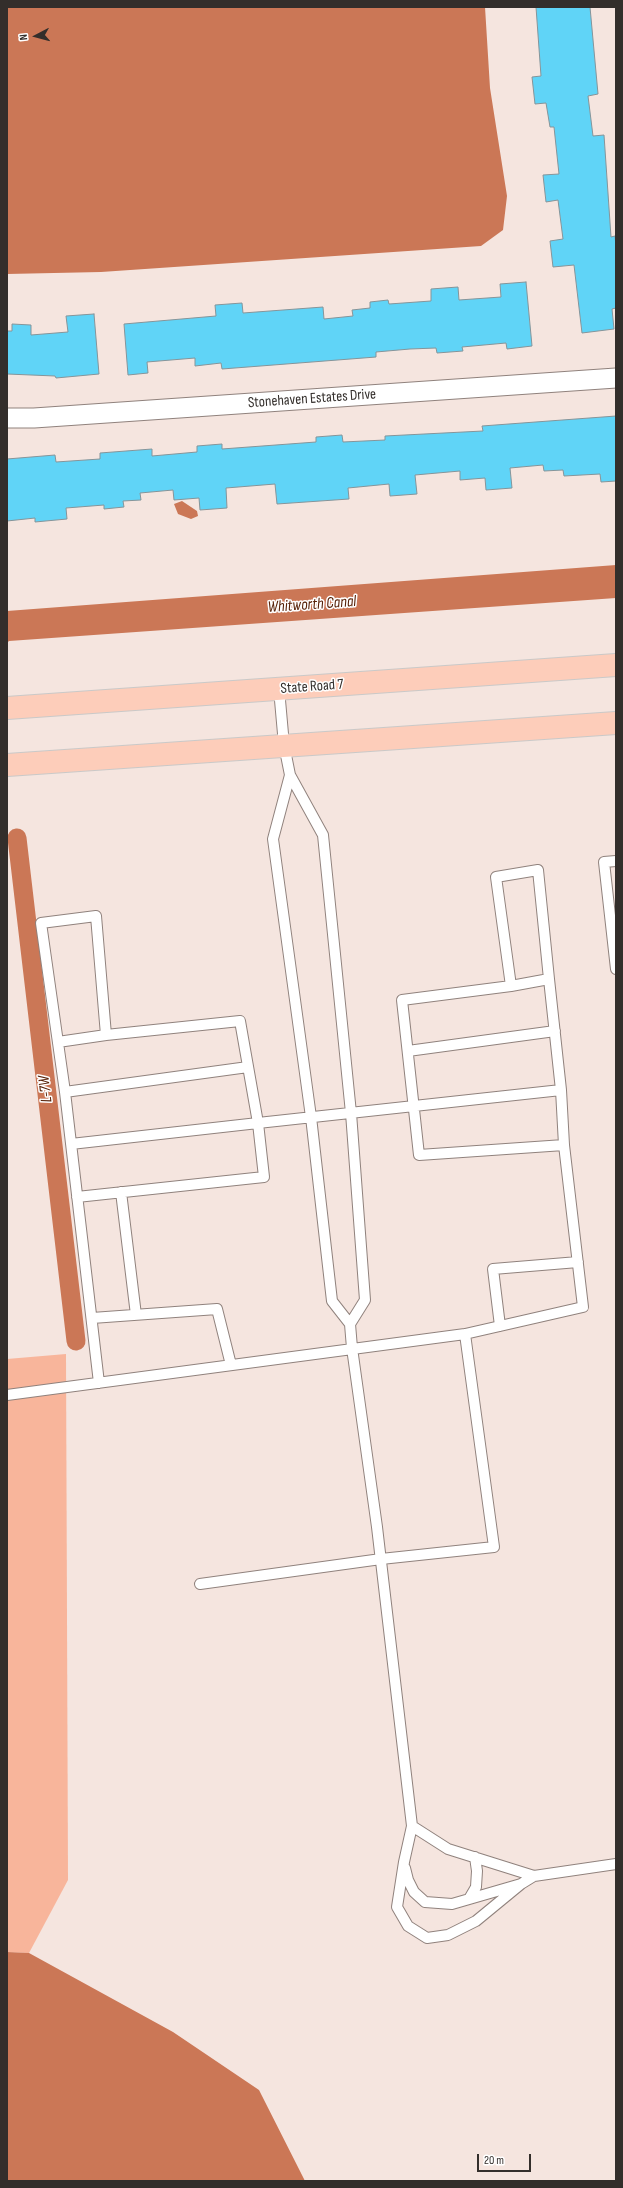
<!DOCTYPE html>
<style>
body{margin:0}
#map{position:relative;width:623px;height:2188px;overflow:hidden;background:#f5e5df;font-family:"Sofia Sans Condensed",sans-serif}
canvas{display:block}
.frame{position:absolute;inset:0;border:8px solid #332e2b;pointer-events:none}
.north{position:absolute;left:16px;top:16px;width:40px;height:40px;-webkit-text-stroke:3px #fff;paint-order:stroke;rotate:264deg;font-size:11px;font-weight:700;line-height:16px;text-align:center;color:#332e2b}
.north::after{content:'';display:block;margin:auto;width:14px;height:18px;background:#332e2b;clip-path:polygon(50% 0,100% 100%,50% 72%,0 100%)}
.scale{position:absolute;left:477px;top:2154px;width:54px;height:18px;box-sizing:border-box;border:2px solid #332e2b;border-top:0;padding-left:5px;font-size:12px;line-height:14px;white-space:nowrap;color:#332e2b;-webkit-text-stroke:3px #fff;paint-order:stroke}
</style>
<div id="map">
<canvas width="623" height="2188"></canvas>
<div class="frame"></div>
<div class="north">N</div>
<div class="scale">20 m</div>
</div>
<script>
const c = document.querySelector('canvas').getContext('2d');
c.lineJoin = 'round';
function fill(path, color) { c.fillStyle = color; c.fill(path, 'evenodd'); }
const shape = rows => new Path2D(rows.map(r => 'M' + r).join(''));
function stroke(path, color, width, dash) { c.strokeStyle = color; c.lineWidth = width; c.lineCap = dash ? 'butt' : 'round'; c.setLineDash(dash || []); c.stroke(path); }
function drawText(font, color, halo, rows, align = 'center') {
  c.font = font + ' "Sofia Sans Condensed",sans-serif'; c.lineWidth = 3; c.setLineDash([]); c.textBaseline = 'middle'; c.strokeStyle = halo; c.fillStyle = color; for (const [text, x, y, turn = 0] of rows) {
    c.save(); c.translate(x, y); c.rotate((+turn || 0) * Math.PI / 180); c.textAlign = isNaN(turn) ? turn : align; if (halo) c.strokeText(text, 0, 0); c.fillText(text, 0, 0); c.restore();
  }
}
fill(shape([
 [66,1354,68,1880,29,1953,7,1952,7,1359]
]), '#f8b59b');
fill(shape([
 [7,7,485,7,490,88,507,196,503,230,481,246,101,272,7,274],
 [182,501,197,511,198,516,191,519,178,514,174,504],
 [616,565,616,598,9,641,7,643,7,611],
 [7,1952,29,1953,173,2032,259,2090,305,2181,7,2181]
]), '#cb7756');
stroke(shape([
 [17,838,76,1341]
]), '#cb7756', 19);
const building = shape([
 [536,7,590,7,598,94,588,96,593,136,604,135,611,237,615,236,616,246,616,308,612,309,614,329,582,333,574,265,553,267,550,241,563,239,558,200,546,202,543,175,559,174,554,127,550,127,546,103,535,104,532,77,541,76,536,7],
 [526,282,532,346,507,349,506,343,462,347,463,351,437,353,436,348,410,349,376,352,376,357,222,369,221,363,195,366,195,358,147,362,148,373,128,375,124,324,216,316,215,305,242,303,243,313,323,307,324,319,353,316,352,310,370,308,370,302,388,300,389,304,431,301,431,289,458,287,459,300,501,297,500,284,526,282],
 [94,314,99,374,56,378,55,376,7,374,7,331,12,331,12,324,31,325,31,335,68,332,66,316,94,314],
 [616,416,616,481,601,482,600,474,564,476,563,470,544,471,543,465,510,468,512,488,486,490,485,478,460,480,460,471,415,475,417,494,390,496,389,484,348,488,349,499,277,504,275,484,226,488,227,508,200,510,199,498,174,500,173,490,140,493,141,500,123,501,124,507,104,509,104,505,66,508,67,519,35,522,35,518,7,521,7,459,55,455,56,462,100,459,100,453,152,449,152,456,197,452,197,446,222,444,222,449,316,442,316,437,342,435,343,442,385,440,385,436,483,431,482,426,616,416]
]);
fill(building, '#60d4f7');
stroke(building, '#859499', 1);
const lane = shape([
 [279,689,284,745,290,775,323,835,351,1113,365,1300,350,1324],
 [290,775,273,839,311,1117,332,1301,350,1324,352,1348,377,1527,412,1826,404,1862,397,1907,408,1926,427,1938,448,1935,476,1921,521,1884],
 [616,861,604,862,616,969],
 [511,986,496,877,538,870,549,979,511,986,402,1000,419,1155,564,1145],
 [58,1042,106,1035,240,1021,258,1123,71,1144],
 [408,1051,555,1031],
 [65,1092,248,1067],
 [121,1192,136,1315],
 [77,1197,264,1177,258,1123,561,1090,549,979],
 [92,1318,217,1309,231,1365],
 [500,1326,493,1269,578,1262],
 [99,1383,65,1092,41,923,96,916,106,1035],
 [7,1395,465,1334,583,1307,564,1145,561,1090],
 [200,1584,381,1559,494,1547,465,1334],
 [412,1826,448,1849,534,1876],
 [405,1868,408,1880,414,1892,425,1902,452,1904,521,1884,534,1876,616,1864],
 [469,1899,476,1887,477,1871,475,1857]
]);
const street = shape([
 [7,418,34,418,616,378]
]);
const primary = shape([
 [7,708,616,665],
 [7,765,616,723]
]);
stroke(lane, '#90827d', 12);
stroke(street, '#90827d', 21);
stroke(primary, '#cac9c8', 24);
stroke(lane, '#fff', 10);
stroke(street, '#fff', 19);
stroke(primary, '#fdcdba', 22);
drawText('15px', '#332e2b', '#fff', [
 ["Stonehaven Estates Drive",312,399,-4],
 ["State Road 7",312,687,-4]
]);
drawText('italic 16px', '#582209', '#fff', [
 ["Whitworth Canal",312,605,-4],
 ["L-7W",46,1089,-97]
]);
</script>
